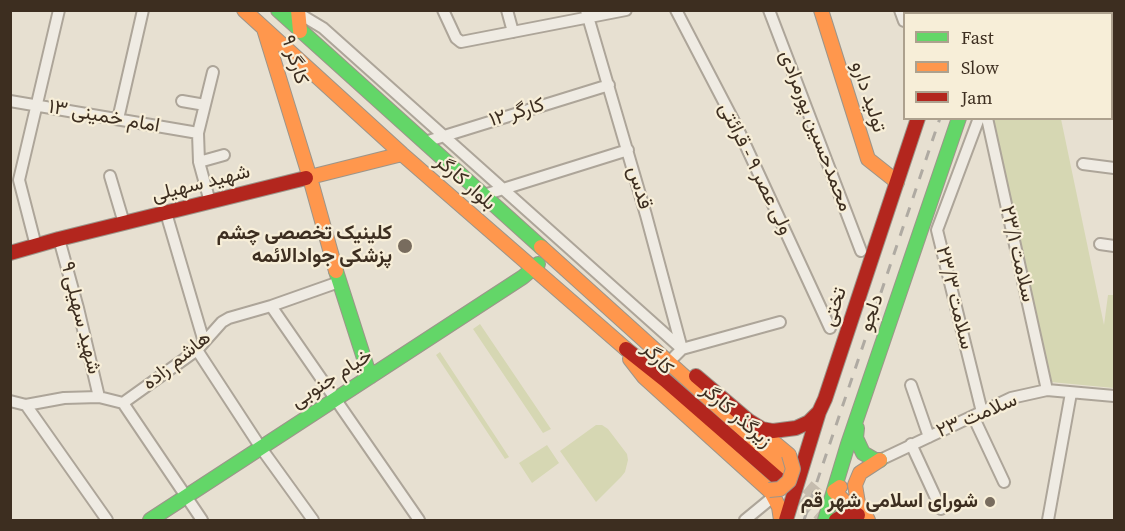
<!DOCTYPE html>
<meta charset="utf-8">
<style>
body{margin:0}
#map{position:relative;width:1125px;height:531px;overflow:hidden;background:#e7e0d1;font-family:"Source Serif 4",serif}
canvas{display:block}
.frame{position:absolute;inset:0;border:12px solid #3d2e20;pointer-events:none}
.legend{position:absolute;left:903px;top:12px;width:210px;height:108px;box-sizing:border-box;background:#f7eed8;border:2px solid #ada18e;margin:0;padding:8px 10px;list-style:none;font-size:18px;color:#3d2e20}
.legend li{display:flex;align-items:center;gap:12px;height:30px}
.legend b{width:30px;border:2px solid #ada18e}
</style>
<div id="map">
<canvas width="1125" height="531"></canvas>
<div class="frame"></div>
<ul class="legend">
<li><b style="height:8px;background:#63d668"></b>Fast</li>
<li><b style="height:8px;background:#ff974d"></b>Slow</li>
<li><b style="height:8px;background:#b3261e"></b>Jam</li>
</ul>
</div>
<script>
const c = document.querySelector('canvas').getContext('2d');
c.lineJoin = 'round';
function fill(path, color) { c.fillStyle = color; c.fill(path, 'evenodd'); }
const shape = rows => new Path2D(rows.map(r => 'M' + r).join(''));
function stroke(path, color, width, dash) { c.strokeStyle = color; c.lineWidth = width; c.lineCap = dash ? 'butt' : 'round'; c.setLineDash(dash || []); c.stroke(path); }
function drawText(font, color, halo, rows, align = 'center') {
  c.font = font + ' "Source Serif 4",Vazirmatn,serif'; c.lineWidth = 4.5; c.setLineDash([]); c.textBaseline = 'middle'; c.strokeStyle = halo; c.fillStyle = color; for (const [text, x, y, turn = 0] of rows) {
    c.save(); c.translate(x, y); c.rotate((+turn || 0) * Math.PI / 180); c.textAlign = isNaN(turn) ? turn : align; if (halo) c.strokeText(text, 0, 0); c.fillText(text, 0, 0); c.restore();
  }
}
fill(shape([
 [992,119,1061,119,1104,325,1108,295,1114,295,1114,388,1051,382],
 [480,324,551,429,543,433,473,329],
 [440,352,509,457,505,459,436,355],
 [596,425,602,425,608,429,627,454,628,460,625,472,621,477,596,502,560,451],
 [547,445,559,463,532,483,519,463]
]), '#d6d7b3');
stroke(shape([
 [791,473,838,513],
 [786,485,827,520]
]), '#c5bcae', 14, [14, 7]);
const street = shape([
 [443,10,456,38,461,42,626,10],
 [507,10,513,32],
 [586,10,646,215,682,349,674,357],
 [676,10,738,129,830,328],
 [769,10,861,251],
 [900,10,904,21],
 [1072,10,1101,14],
 [298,13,323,28,682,349,780,322],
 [1010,14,1011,10],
 [1112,15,1114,15],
 [1112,87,1114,88],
 [10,101,198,133],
 [182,101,205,105],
 [979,118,937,230,982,412],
 [987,118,1047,390],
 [118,119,143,10],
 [425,142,609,85],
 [199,162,224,155],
 [1083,164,1114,168],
 [110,176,124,223],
 [484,195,628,150],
 [210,202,199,162,198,133,213,72],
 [166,213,204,342],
 [59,239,78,308,99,397],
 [1100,244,1114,246],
 [36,246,19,180,59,10],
 [271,306,419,520],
 [197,350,261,448,313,520],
 [911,385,929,437],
 [10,401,26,405,64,398,99,397,123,403,197,350,222,322,229,318,271,306,339,282],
 [123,403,202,520],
 [26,405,107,520],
 [973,416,1004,482],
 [911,444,941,509],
 [880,460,1011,398,1047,390,1114,396],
 [745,520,773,497],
 [1048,520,1071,393]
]);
const fast = shape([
 [278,10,541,247],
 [993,14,994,10],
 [336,271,370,377],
 [857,428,856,438,863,453,875,460,880,460],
 [150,520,523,277,538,264],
 [825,520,848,444,959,118]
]);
const slow = shape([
 [244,10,402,154,626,349],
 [298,10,300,31],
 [821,10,868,159,897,182],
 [953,14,954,10],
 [264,29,310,178,336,271],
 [306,178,402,154],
 [541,247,789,471],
 [630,359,644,377,771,492,779,507,781,520],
 [759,430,789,455],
 [840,487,834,491,862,519],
 [868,520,858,503,855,485,860,473,880,460]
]);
const jam = shape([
 [10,253,59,239,306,178],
 [626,349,665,380,782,482],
 [696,376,749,421,762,429,773,431,796,428,809,422,819,412],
 [786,520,819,412,825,399,918,118]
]);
stroke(street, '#ada599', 14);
stroke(fast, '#9c958a', 16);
stroke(slow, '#9c958a', 16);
stroke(jam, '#9c958a', 16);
stroke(street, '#efebe3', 10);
stroke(fast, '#63d668', 14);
stroke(slow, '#ff974d', 14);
stroke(jam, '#b3261e', 14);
stroke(shape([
 [976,14,977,10],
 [804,520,940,118]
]), '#afaaa2', 3, [10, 10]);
const slowBridge = shape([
 [769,490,780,489,789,481,793,469,789,455]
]);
const jamBridge = shape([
 [836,520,845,515,858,515]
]);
stroke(slowBridge, '#9c958a', 16, []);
stroke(jamBridge, '#9c958a', 16, []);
stroke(slowBridge, '#ff974d', 14);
stroke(jamBridge, '#b3261e', 14);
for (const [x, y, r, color] of [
 [405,246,8,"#786c5e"],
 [990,502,6,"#786c5e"]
]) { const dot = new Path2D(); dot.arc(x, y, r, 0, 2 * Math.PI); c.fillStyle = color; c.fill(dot); stroke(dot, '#f7eed8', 2); }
drawText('20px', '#3d2e20', '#f7eed8', [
 ["کارگر ۹",294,60,72],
 ["تولید دارو",868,97,72],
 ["کارگر ۱۲",517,113,-17],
 ["امام خمینی ۱۳",104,117,10],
 ["محمدحسین پورمرادی",815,131,69],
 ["ولی عصر ۹ - قرائتی",755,169,64],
 ["بلوار کارگر",465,183,41],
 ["شهید سهیلی",201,184,-14],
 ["قدس",639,188,74],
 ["سلامت ۲۳/۱",1017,254,77],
 ["سلامت ۲۳/۳",954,298,76],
 ["تختی",835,307,-72],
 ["دلجو",872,313,-71],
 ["شهید سهیلی ۹",80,318,76],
 ["کارگر",657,359,48],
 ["هاشم زاده",177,361,-39],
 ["خیام جنوبی",332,379,-33],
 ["زیرگذر کارگر",736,416,41],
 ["سلامت ۲۳",977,416,-23]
]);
drawText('bold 20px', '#3d2e20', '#f7eed8', [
 ["کلینیک تخصصی چشم",392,234],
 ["پزشکی جوادالائمه",392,257],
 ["شورای اسلامی شهر قم",978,502]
], 'right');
</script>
